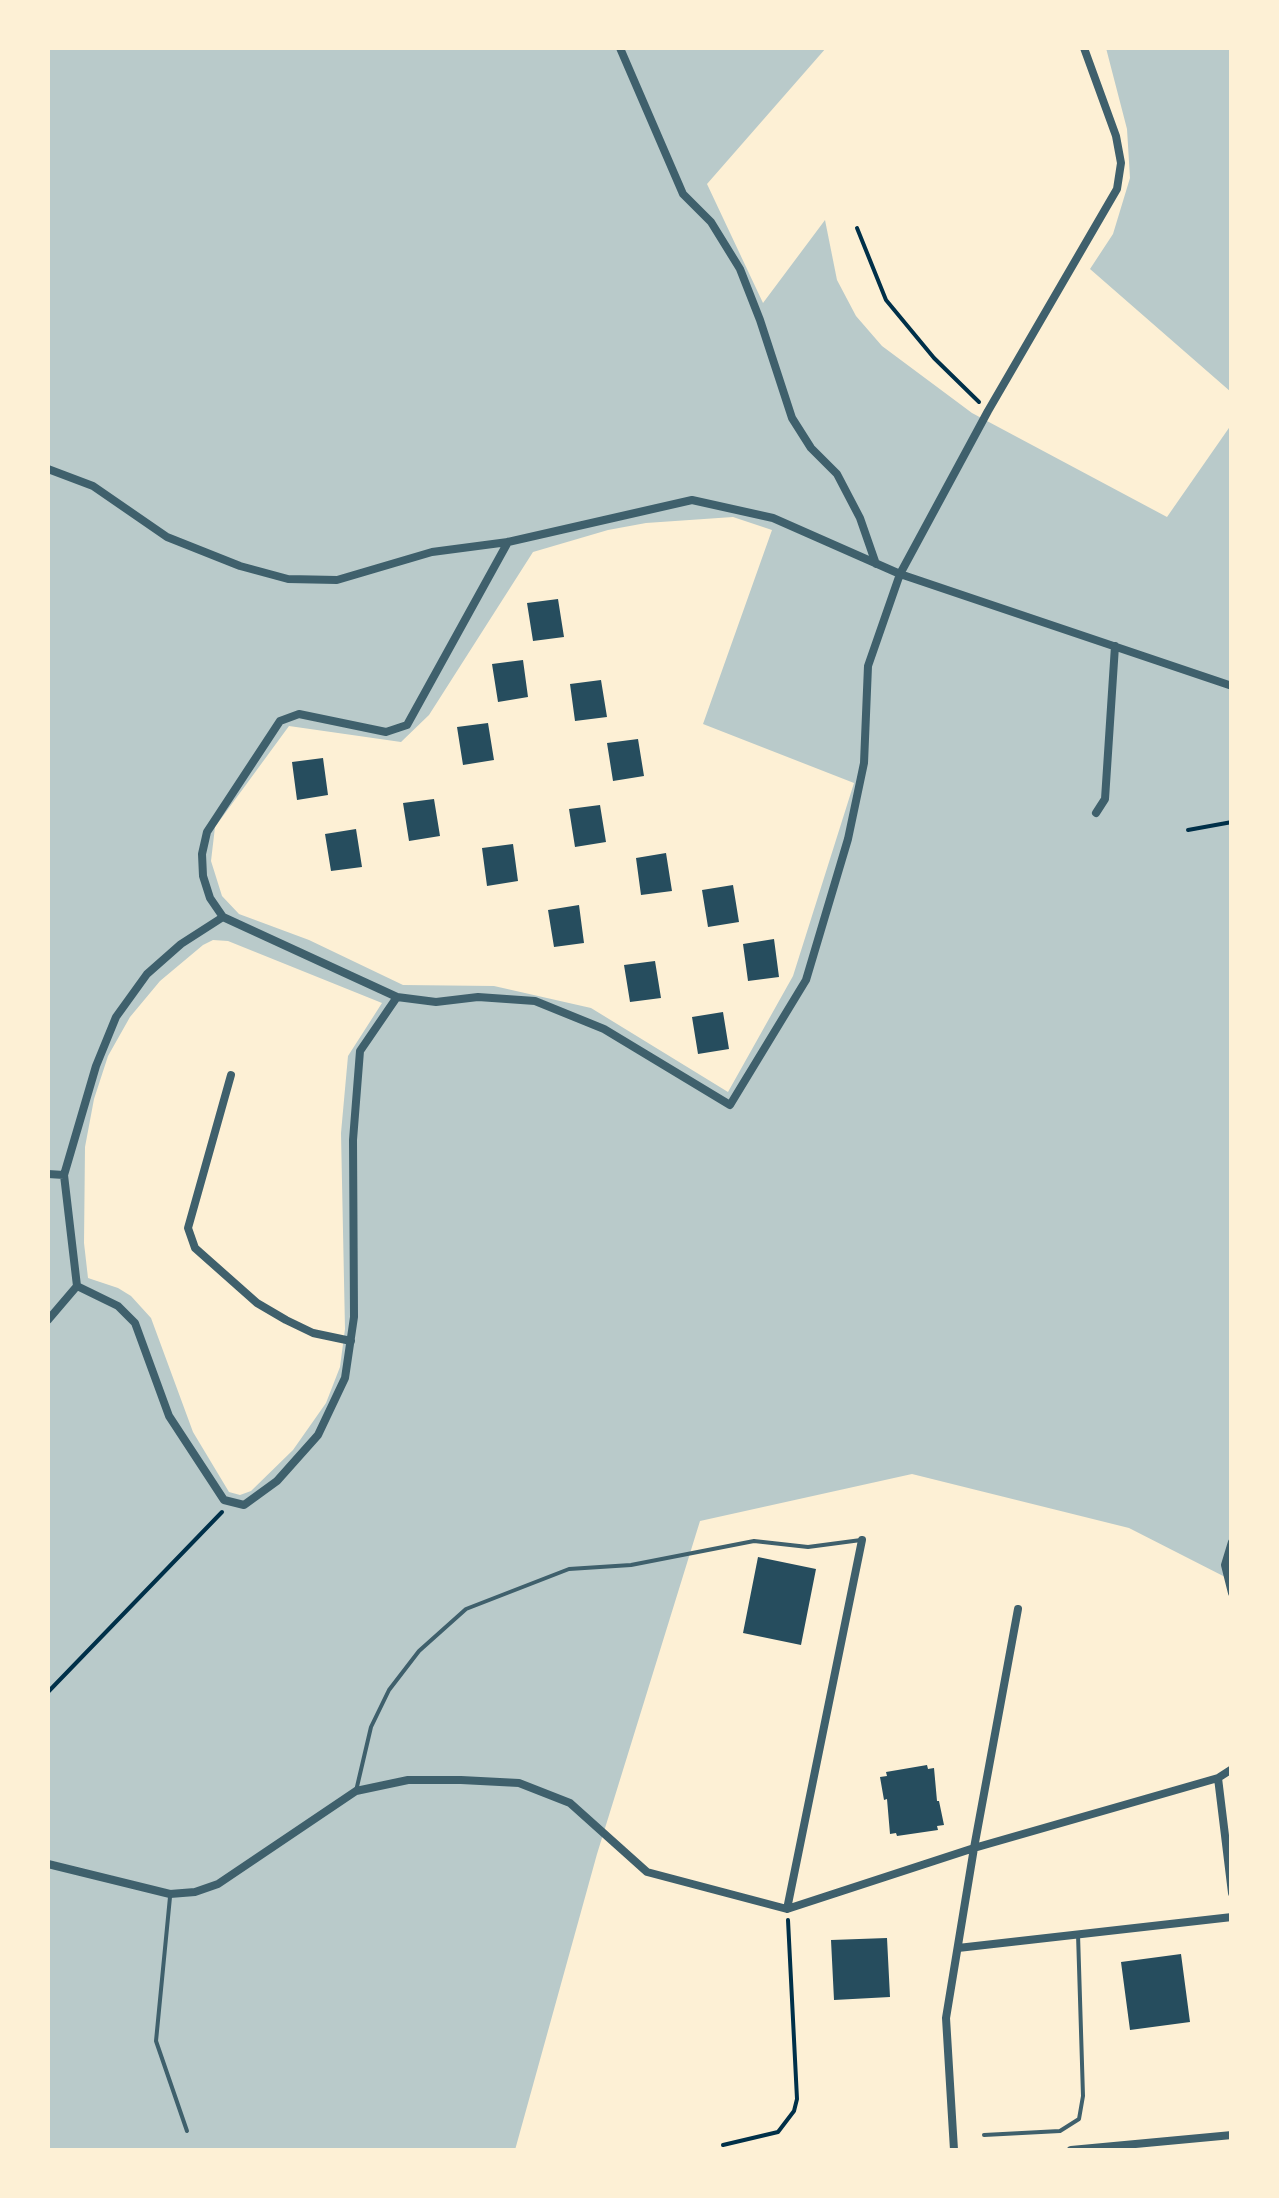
<!DOCTYPE html>
<style>
body{margin:0}
#map{position:relative;width:1279px;height:2198px;overflow:hidden;background:#fdf0d5;font-family:"Golos Text",sans-serif}
canvas{display:block}
.frame{position:absolute;inset:0;border:50px solid #fdf0d5;pointer-events:none}
</style>
<div id="map">
<canvas width="1279" height="2198"></canvas>
<div class="frame"></div>
</div>
<script>
const c = document.querySelector('canvas').getContext('2d');
c.lineJoin = 'round';
function fill(path, color) { c.fillStyle = color; c.fill(path, 'evenodd'); }
const shape = rows => new Path2D(rows.map(r => 'M' + r).join(''));
function stroke(path, color, width, dash) { c.strokeStyle = color; c.lineWidth = width; c.lineCap = dash ? 'butt' : 'round'; c.setLineDash(dash || []); c.stroke(path); }
fill(shape([
 [48,48,826,48,707,184,763,303,825,220,837,280,856,316,882,346,972,413,1167,517,1231,425,1231,1580,1129,1528,912,1474,700,1521,597,1854,515,2150,48,2150],
 [733,517,772,530,703,724,854,783,793,976,728,1092,591,1008,494,986,403,985,309,940,239,914,222,896,211,861,215,827,289,726,401,742,429,715,533,552,608,530,646,523],
 [213,940,228,941,382,1003,348,1056,341,1133,345,1329,340,1367,326,1403,293,1450,251,1491,240,1495,229,1492,193,1432,151,1318,131,1296,118,1288,88,1278,84,1243,85,1147,94,1099,108,1056,130,1017,160,981,203,945],
 [1106,48,1231,48,1231,392,1090,269,1113,234,1130,178,1127,129]
]), '#b9caca');
fill(shape([
 [558,599,564,637,533,641,527,603],
 [523,660,528,697,498,702,492,664],
 [601,680,607,717,575,721,570,684],
 [488,723,494,760,463,765,457,727],
 [638,739,644,776,613,781,607,743],
 [323,758,328,795,297,800,292,762],
 [434,799,440,836,409,841,403,803],
 [600,805,606,842,575,847,569,809],
 [356,829,362,867,331,871,325,834],
 [513,844,518,881,487,886,482,848],
 [666,853,672,891,641,895,636,858],
 [733,885,739,922,708,927,702,890],
 [579,905,584,943,554,947,548,910],
 [774,939,779,977,748,981,743,944],
 [655,961,661,998,630,1002,624,965],
 [723,1012,729,1049,698,1054,692,1017],
 [758,1557,816,1569,801,1645,743,1633],
 [927,1765,928,1769,934,1768,937,1801,939,1801,944,1825,937,1826,938,1830,897,1836,896,1833,890,1834,887,1799,884,1800,880,1777,887,1776,886,1772],
 [887,1938,890,1997,834,2000,831,1940],
 [1181,1954,1190,2022,1130,2030,1121,1962]
]), '#264d5e');
stroke(shape([
 [857,228,886,300,934,358,979,402],
 [1188,830,1232,822],
 [48,1692,222,1512],
 [723,2145,778,2132,794,2111,797,2099,788,1920]
]), '#003049', 4);
stroke(shape([
 [356,1791,371,1727,389,1690,419,1651,466,1609,569,1569,631,1565,754,1541,808,1547,861,1540],
 [170,1897,156,2041,187,2131],
 [984,2135,1060,2131,1079,2119,1083,2096,1078,1934]
]), '#3f606c', 4);
stroke(shape([
 [620,48,683,194,711,222,740,269,760,320,792,418,811,448,837,474,860,518,876,564],
 [48,469,93,486,167,537,240,566,288,579,337,580,432,552,508,542,692,500,773,518,900,574,1232,686],
 [508,542,407,725,386,732,299,714,280,721,207,832,202,854,203,876,210,898,223,917,397,997,436,1002,478,997,535,1001,604,1029,730,1105,806,980,848,839,864,763,868,666,900,574,988,411,1117,189,1121,163,1116,136,1084,48],
 [1096,813,1105,799,1115,646],
 [231,1075,188,1228,195,1248,257,1303,286,1320,313,1333,351,1341],
 [48,1174,64,1175],
 [77,1286,118,1306,135,1323,169,1416,224,1500,244,1505,277,1481,318,1435,345,1378,354,1317,353,1140,360,1051,397,997],
 [48,1320,77,1286,64,1175,96,1066,116,1017,147,974,181,944,223,917],
 [1232,1542,1225,1565,1232,1593],
 [1218,1778,1232,1893],
 [48,1864,170,1894,195,1892,218,1884,356,1791,408,1780,461,1780,519,1783,570,1803,647,1872,787,1909,974,1848,1218,1778,1232,1769],
 [787,1909,862,1540],
 [958,1948,1232,1917],
 [954,2150,946,2018,974,1848,1018,1609],
 [1071,2150,1232,2135]
]), '#3f606c', 8);
</script>
